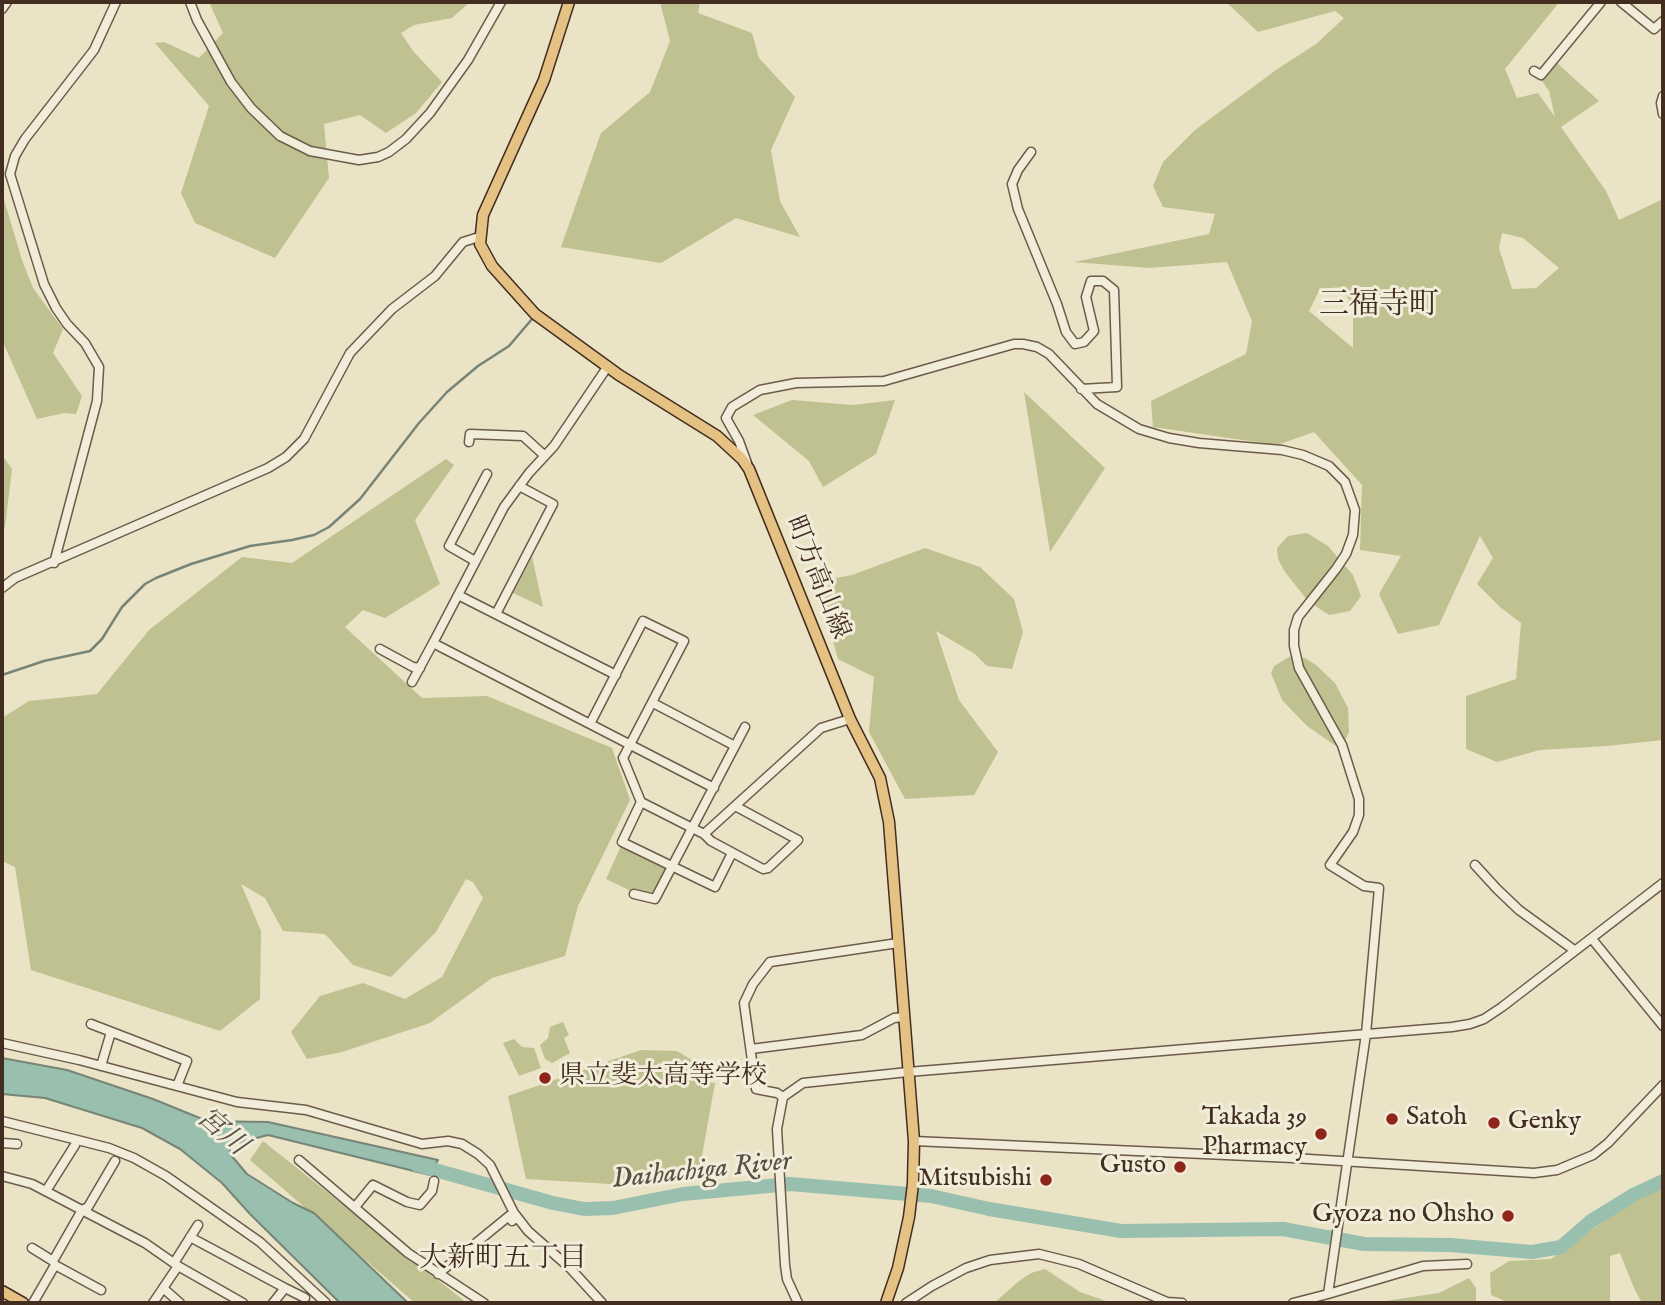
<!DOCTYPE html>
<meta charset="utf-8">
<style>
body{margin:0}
#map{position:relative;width:1665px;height:1305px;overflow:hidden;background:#eae3c6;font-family:"IM FELL English",serif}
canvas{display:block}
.frame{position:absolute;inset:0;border:4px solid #432c20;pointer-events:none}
</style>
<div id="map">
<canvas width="1665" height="1305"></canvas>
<div class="frame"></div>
</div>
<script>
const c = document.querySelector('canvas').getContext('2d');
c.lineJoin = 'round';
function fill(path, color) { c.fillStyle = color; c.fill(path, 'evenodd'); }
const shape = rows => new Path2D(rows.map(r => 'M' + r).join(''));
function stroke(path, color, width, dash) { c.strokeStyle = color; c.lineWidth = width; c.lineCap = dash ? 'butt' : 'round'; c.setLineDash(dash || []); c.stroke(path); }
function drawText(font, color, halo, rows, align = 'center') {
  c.font = font + ' "IM FELL English","Noto Serif JP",serif'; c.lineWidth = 6; c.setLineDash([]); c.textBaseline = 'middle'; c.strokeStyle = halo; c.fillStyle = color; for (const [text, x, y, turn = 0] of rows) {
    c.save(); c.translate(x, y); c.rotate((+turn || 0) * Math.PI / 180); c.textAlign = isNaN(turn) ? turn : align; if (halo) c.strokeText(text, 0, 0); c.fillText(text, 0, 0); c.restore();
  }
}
fill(shape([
 [209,2,470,2,452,18,414,25,401,33,413,51,442,82,416,113,386,133,360,115,324,124,329,178,275,258,195,223,181,193,209,106,155,43,164,42,199,58,223,33],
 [660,2,700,2,698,13,752,33,759,58,795,97,771,150,780,201,800,237,736,218,661,263,561,247,601,133,650,92,670,41],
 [1226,2,1557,2,1557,5,1505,69,1517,98,1538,93,1555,117,1549,91,1542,81,1557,63,1599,101,1561,127,1606,191,1619,220,1663,199,1663,740,1607,746,1540,750,1497,762,1466,749,1466,696,1516,679,1521,623,1500,607,1477,584,1493,558,1480,536,1439,625,1398,634,1379,594,1401,556,1360,550,1362,485,1314,432,1277,445,1153,427,1151,401,1246,354,1252,321,1227,262,1149,268,1074,262,1209,234,1215,214,1163,207,1153,186,1163,162,1195,130,1276,70,1316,44,1344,18,1335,11,1258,32],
 [1502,233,1523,238,1559,268,1536,288,1512,289,1499,248],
 [1342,287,1353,307,1353,348,1309,311,1320,289],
 [2,193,22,260,33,288,63,329,53,353,82,396,76,414,64,413,37,419,2,340],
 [1024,392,1105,468,1050,552],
 [792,400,853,405,895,400,876,454,823,487,809,461,753,415],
 [2,455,12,469,5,527,2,533],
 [446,459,454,465,415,520,440,584,385,618,363,610,345,627,422,698,487,696,612,748,630,800,578,906,565,956,492,978,430,1023,342,1052,307,1059,291,1032,320,996,363,983,405,999,442,977,483,898,473,882,466,879,436,932,391,977,353,965,325,934,283,931,265,898,241,884,261,931,260,999,220,1031,31,970,15,867,2,861,2,718,29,701,97,694,149,630,242,557,292,563],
 [1307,533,1328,546,1353,575,1361,596,1350,611,1329,615,1308,601,1285,572,1278,559,1277,548,1288,536],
 [925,548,980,567,1014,599,1023,632,1012,669,987,666,975,654,936,631,959,700,998,752,974,795,905,799,869,732,874,677,838,659,823,605,830,579,852,575],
 [532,557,543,607,513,593],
 [1291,656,1305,658,1316,665,1335,683,1348,708,1349,732,1345,741,1336,746,1307,726,1282,700,1271,673,1274,666],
 [621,846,664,865,667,870,653,895,633,892,606,879],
 [563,1022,569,1035,564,1038,570,1053,552,1063,545,1059,540,1045,548,1038,550,1027],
 [514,1039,522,1047,534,1048,541,1068,519,1076,503,1043],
 [641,1050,677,1051,702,1066,705,1082,715,1083,700,1167,610,1184,526,1179,508,1096],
 [263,1141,401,1251,467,1303,415,1303,250,1160],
 [1663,1187,1663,1303,1642,1303,1634,1288,1620,1253,1610,1256,1610,1303,1536,1303,1535,1301,1509,1303,1491,1295,1490,1273,1509,1261,1551,1259,1616,1212],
 [1045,1269,1080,1292,1112,1303,994,1303,1019,1281,1031,1273],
 [1469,1278,1476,1288,1476,1303,1372,1303,1439,1293]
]), '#bfc190');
const water = shape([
 [2,1058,67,1070,153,1099,207,1121,268,1122,438,1160,430,1175,268,1135,230,1145,230,1154,247,1174,293,1203,314,1213,408,1303,340,1303,250,1214,222,1183,180,1149,142,1128,45,1098,2,1094,2,1058]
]);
fill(water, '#99bfaf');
stroke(water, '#778476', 2);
stroke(shape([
 [2,675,44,661,90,651,102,639,122,607,145,584,156,578,191,564,250,546,292,540,314,535,329,527,360,499,419,423,447,392,478,366,509,346,532,319]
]), '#778476', 2.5);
stroke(shape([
 [417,1165,553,1203,584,1209,613,1208,683,1194,790,1184,931,1196,989,1209,1121,1231,1283,1229,1364,1244,1450,1245,1532,1252,1561,1247,1591,1221,1635,1194,1663,1181]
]), '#99bfaf', 14);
const minor = shape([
 [190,2,197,20,231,82,251,108,280,136,310,151,359,160,378,157,389,152,406,139,430,113,468,60,501,2],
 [1621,2,1654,29,1663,21],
 [2,9,7,2],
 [1534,71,1541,75,1601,2],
 [1663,96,1661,103,1663,114],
 [1031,152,1018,170,1012,184,1018,209,1057,304,1066,332,1075,344,1084,342,1094,331,1086,297,1091,281,1103,281,1114,290,1117,387,1081,389],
 [608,366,554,446,529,473,504,507,433,643,714,788],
 [469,442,470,434,523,436,545,456],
 [747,463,739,441,726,418,732,407,760,390,796,383,884,381,1014,344,1023,344,1037,347,1049,354,1097,404,1139,429,1169,438,1199,443,1282,450,1303,455,1329,466,1345,482,1355,510,1353,535,1346,554,1336,569,1298,617,1294,630,1294,646,1299,668,1342,745,1359,799,1359,815,1353,832,1330,865,1364,886,1379,888,1366,1034,1328,1294,1293,1303],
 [475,561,449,546,487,474],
 [54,563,97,401,99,367,85,343,67,324,56,308,44,284,10,174,15,156,25,139,94,50,116,2],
 [2,588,15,578,268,468,286,457,304,439,350,353,392,309,435,276,463,242,479,237],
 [458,595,616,675],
 [496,614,553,504,519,486],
 [380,649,413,667,420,668],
 [412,682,433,643],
 [653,703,735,746],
 [590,724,643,621,684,641,623,758,641,802,704,834,711,841,763,869,768,868,798,840,735,806],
 [641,802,622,842,715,887,732,853],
 [704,834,821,728,850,719],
 [1475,865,1497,889,1519,910,1574,950],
 [634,894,655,899,745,727],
 [1592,939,1663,1026],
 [91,1024,187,1061,177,1086],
 [2,1043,79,1060,237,1102,306,1110,422,1144,448,1141,462,1144,478,1154,490,1165,514,1213,528,1231,570,1268,602,1303],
 [751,1049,862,1035,894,1018,904,1017],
 [101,1066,111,1032],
 [783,1097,777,1093,756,1089,744,1003,753,984,770,962,898,943],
 [2,1121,109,1148,134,1158,166,1176,260,1242,326,1303],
 [914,1141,1293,1158,1534,1173,1557,1170,1593,1155,1608,1143,1663,1085],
 [2,1143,17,1144],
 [299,1160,408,1253,484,1303],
 [2,1176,32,1184,145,1243,178,1266,243,1303],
 [46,1191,75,1145],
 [355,1207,373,1185,407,1202,420,1205,432,1191,434,1181],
 [190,1237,285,1288,273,1303],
 [32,1248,53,1261,82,1210,88,1207,115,1161],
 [174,1263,198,1225],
 [438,1274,509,1216,512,1221,517,1217],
 [163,1288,180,1303],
 [285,1288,305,1298],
 [1328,1294,1423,1266,1467,1264],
 [33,1303,55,1265,101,1290],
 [153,1303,178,1266],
 [798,1303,787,1279,785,1265,777,1129,783,1097,803,1083,908,1072,1452,1027,1470,1024,1484,1019,1502,1007,1663,883],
 [906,1303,932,1286,966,1268,990,1260,1039,1254,1079,1264,1167,1302,1182,1303]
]);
const major = shape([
 [569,2,544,80,483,215,480,244,492,266,535,314,619,375,717,436,742,459,749,469,850,719,880,778,889,822,914,1141,913,1184,909,1217,898,1268,886,1303],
 [2,1291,23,1303]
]);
stroke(minor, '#6d5a4a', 11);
stroke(major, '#432c20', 13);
stroke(minor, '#f1edda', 8);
stroke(major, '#e5c283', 10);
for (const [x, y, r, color] of [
 [545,1078,7,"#8f2418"],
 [1392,1119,7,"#8f2418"],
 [1494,1123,7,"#8f2418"],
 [1321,1134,7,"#8f2418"],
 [1180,1167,7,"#8f2418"],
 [1046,1180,7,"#8f2418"],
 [1508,1216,7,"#8f2418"]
]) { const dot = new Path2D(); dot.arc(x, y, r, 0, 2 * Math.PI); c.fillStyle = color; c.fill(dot); stroke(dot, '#f1edda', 2.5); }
drawText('26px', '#432c20', '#f1edda', [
 ["町方高山線",816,578,68]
]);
drawText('26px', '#432c20', '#f1edda', [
 ["県立斐太高等学校",559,1078,"left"],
 ["Takada 39",1307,1119],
 ["Pharmacy",1307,1149],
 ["Satoh",1406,1119,"left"],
 ["Genky",1508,1123,"left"],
 ["Gusto",1166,1167],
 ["Mitsubishi",1032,1180],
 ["Gyoza no Ohsho",1494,1216]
], 'right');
drawText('italic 28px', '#585144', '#f1edda', [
 ["宮川",221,1133,41],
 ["Daihachiga River",702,1172,-6]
]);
drawText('28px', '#432c20', '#f1edda', [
 ["大新町五丁目",503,1260]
]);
drawText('30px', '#432c20', '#f1edda', [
 ["三福寺町",1379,307]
]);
</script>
